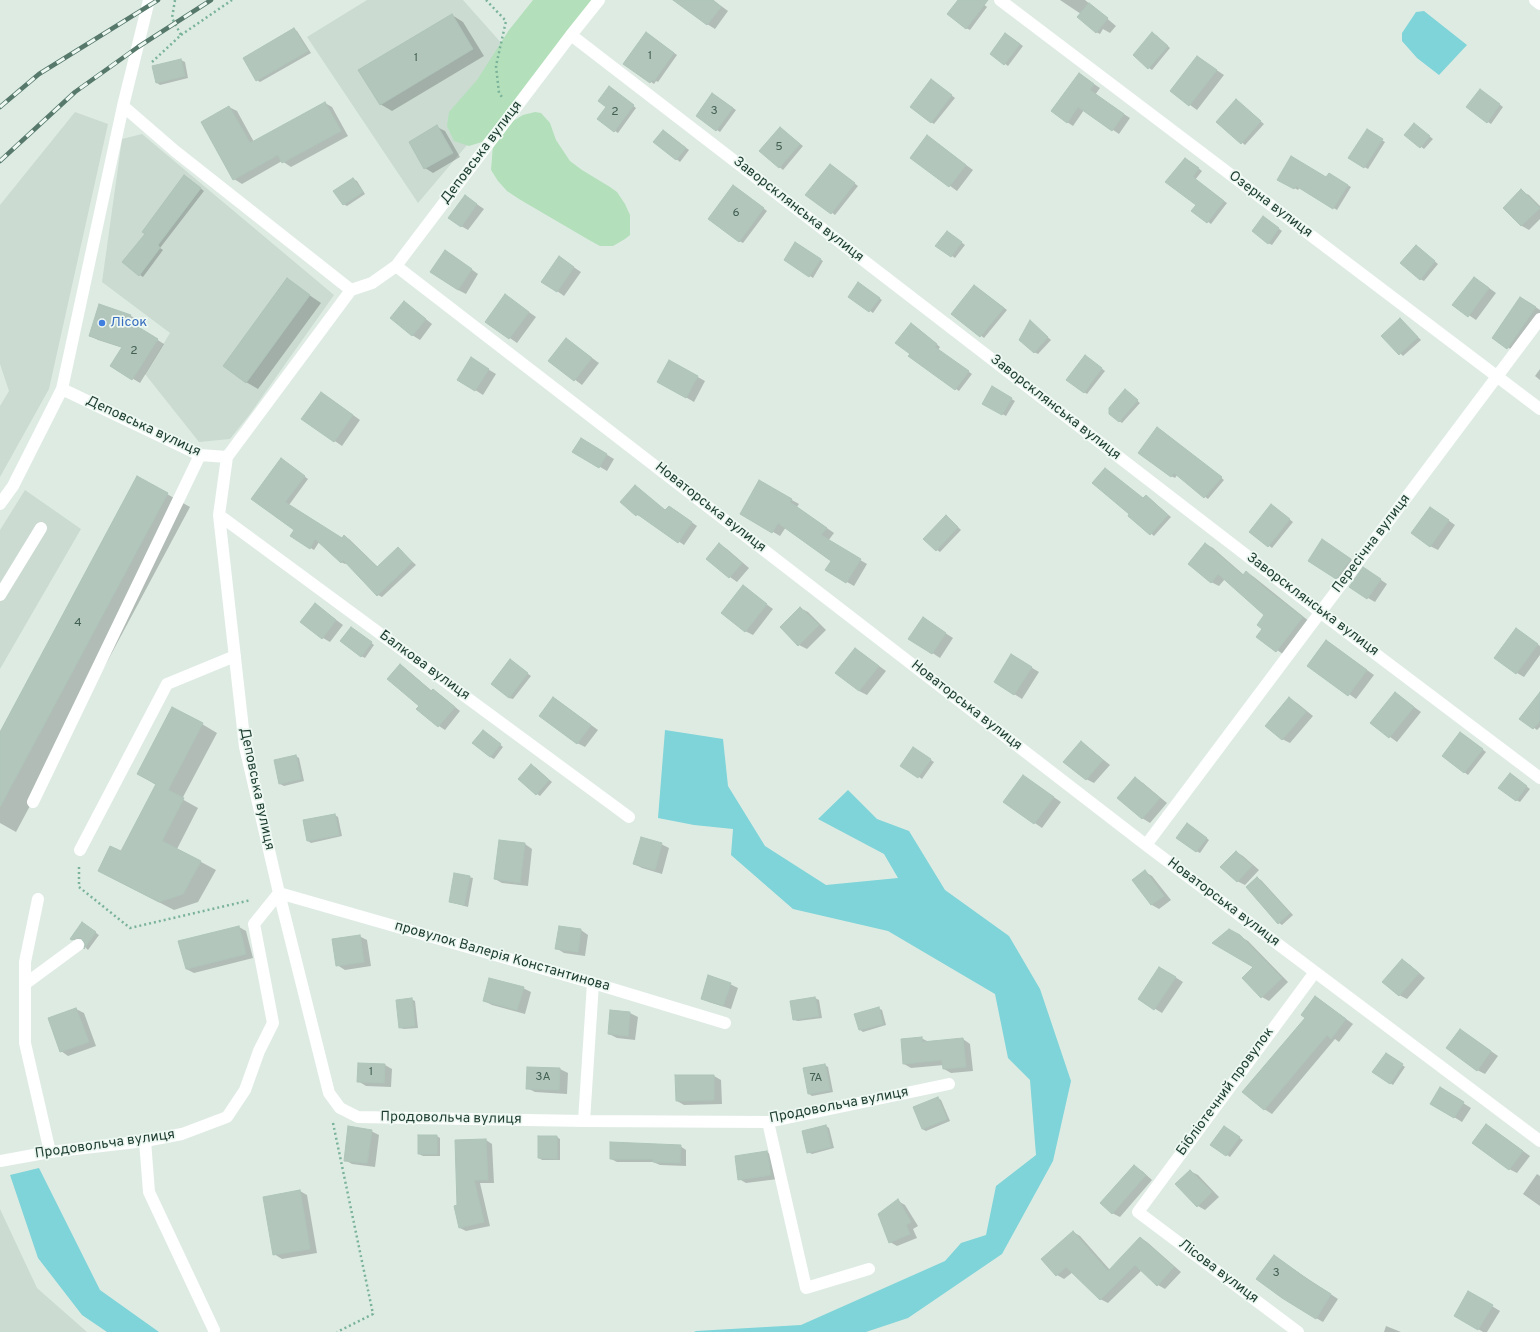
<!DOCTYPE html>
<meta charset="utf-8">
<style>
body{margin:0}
canvas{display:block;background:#ddebe3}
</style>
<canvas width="1540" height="1332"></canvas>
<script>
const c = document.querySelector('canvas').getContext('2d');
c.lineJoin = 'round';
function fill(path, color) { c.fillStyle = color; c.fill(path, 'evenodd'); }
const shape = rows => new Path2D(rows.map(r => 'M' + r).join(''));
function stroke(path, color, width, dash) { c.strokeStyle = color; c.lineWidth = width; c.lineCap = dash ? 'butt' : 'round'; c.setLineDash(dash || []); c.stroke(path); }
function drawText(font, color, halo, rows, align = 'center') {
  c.font = font + ' Overpass,sans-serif'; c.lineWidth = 3.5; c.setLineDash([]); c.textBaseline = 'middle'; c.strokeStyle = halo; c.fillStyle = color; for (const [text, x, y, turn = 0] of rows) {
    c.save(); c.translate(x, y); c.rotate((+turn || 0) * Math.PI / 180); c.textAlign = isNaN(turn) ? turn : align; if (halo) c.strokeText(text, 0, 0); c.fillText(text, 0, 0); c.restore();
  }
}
fill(shape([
 [367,0,463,0,528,73,418,203,307,37],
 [75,112,108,124,49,389,0,477,0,406,9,391,0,364,0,205],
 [142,134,334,295,250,414,230,439,199,442,145,374,170,333,102,282,122,139],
 [25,490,81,529,0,669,0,530],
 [0,1209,37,1288,87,1332,0,1332]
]), '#cbdbd2');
fill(shape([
 [533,0,594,0,482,142,469,146,454,141,447,126,449,112,477,80,509,30],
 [535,112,541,113,550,123,556,140,570,161,582,170,610,187,617,192,625,204,630,215,630,235,625,239,613,246,600,246,589,240,519,199,507,191,498,181,491,170,493,145,513,121,523,115]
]), '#b3e0ba');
fill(shape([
 [1424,11,1467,45,1439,75,1417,58,1402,41,1402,33,1416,12],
 [665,730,723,739,728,786,765,846,826,885,898,878,884,854,818,819,848,790,877,819,909,831,945,890,1009,936,1040,989,1071,1081,1053,1161,1002,1254,908,1318,866,1332,694,1332,696,1331,801,1325,945,1261,961,1243,986,1235,996,1186,1036,1155,1030,1080,1008,1058,995,994,888,931,793,909,731,855,733,829,694,825,658,818],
 [39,1168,100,1290,159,1332,107,1332,82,1315,38,1258,10,1175]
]), '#7ed4d8');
fill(shape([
 [691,0,713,0,728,11,715,29,707,24],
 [960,0,978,0,987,7,970,30,966,28],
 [1060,0,1085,0,1116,26,1110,33,1103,29,1100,34,1096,32,1081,14],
 [452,15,463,22,484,56,392,111,380,104],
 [294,29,297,31,311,53,260,82,257,80],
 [649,35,677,55,658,82,656,81,654,84,624,63],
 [1156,35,1170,48,1152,70,1149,68],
 [1009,36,1023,46,1008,66,991,54],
 [1197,57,1224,75,1197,110,1171,91],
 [181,60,185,62,188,78,160,85,157,83],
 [1085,78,1100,88,1095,95,1130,118,1119,134,1084,110,1073,126,1067,122],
 [934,82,955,98,934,124,931,122],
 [612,89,636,108,618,133,615,131,607,106],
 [1483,92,1503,107,1491,124,1488,122],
 [716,96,736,110,720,132,697,116],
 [325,103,332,107,348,136,291,167,282,161,242,184,234,179,229,107,237,111,254,142],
 [1239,103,1264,124,1245,145,1217,122],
 [1417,126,1433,139,1424,149,1405,135],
 [437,127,445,131,460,157,433,173,425,168,410,142],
 [780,128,803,146,783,170,760,151],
 [664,131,689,150,680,162,655,142],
 [1367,131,1385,142,1368,169,1349,158],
 [927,136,973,170,957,191,911,157],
 [1189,161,1202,171,1195,180,1227,203,1211,224,1193,211,1198,204],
 [833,167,858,186,835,215,807,194],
 [1329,174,1351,187,1337,210,1300,187,1298,190,1279,179,1326,178],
 [188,178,204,191,160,248,163,250,143,277,140,275],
 [353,179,357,181,365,194,347,206,343,204],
 [737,188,767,211,743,243,739,241],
 [1521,191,1529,195,1540,206,1540,219,1529,230,1522,226,1504,208],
 [465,196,484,209,468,230,461,226],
 [1266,219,1282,231,1272,245,1268,243],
 [950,234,965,245,955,258,937,246],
 [795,244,823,261,813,278,785,260],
 [1419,248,1438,264,1424,281,1420,279],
 [452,255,478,274,466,294,458,290],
 [566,262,581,272,564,296,557,291],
 [287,280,321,303,258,389,246,382],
 [1481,282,1496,293,1476,320,1454,305],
 [862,286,882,300,873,313,850,296],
 [975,286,1007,310,984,338,952,314],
 [506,296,536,317,517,343,487,322],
 [404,302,411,307,432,324,420,340,412,335],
 [1528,302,1540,310,1540,316,1515,352,1494,338],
 [100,305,131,316,138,320,134,325,164,344,140,383,112,366,123,348,98,340,90,336],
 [1400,319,1421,340,1403,356,1383,336],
 [1033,324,1051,340,1038,354,1034,352],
 [915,326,940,347,938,350,972,374,959,391,956,389],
 [566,339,599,363,582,385,550,361],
 [1088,358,1105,371,1087,394,1084,392],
 [471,359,496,374,483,395,458,379],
 [669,361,705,381,694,402,658,381],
 [1540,369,1540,380,1535,376],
 [992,388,1015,401,1006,416,983,403],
 [1128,393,1140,403,1122,423,1119,421],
 [328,397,360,420,342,446,303,419],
 [1161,430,1224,480,1208,499,1177,475,1175,478,1171,476],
 [581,439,614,459,607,471,573,451],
 [285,462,308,479,289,505,343,539,345,537,349,539,378,567,398,548,416,565,382,597,378,595,347,563,345,564,341,562,319,542,314,550,292,536,296,530,253,499],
 [760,482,799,504,797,507,834,533,828,541,867,564,854,586,826,570,832,560,786,527,780,536,741,513],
 [635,486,666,511,675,510,697,526,684,545,643,517,637,515],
 [167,494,190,507,16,832,0,823,0,734],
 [1149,498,1171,517,1154,536,1129,515],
 [1275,508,1293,522,1272,548,1251,532],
 [1438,513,1455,525,1438,550,1430,546],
 [949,518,961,530,940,552,937,550],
 [1206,544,1213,548,1244,575,1246,572,1254,577,1310,622,1284,655,1258,636,1263,629,1266,615,1225,579,1219,586,1211,582],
 [720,545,727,549,749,568,737,582,730,577,708,559],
 [1330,545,1358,564,1344,582,1337,578],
 [1371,573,1387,584,1375,602,1368,598],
 [743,587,773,609,753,635,745,631],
 [315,604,343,625,330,642,323,638],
 [800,608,808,612,826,630,807,649,799,645,781,627],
 [930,623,953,638,940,658,910,638],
 [355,630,374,645,365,658,361,656],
 [1524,634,1540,646,1540,655,1524,677,1517,673],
 [1326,641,1374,675,1356,699,1308,665],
 [856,649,886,671,867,695,859,691],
 [1012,656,1039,672,1022,699,995,682],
 [513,663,531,676,513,699,509,698],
 [400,665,406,669,432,691,433,690,439,694,460,711,445,730,439,726,420,706],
 [1395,693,1421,712,1397,742,1371,723],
 [554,698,598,730,585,747,577,743],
 [1290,699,1297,703,1313,716,1290,743,1282,739],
 [1540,709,1540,727,1537,730,1521,718],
 [202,724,217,733,182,799,198,808,177,849,216,870,198,902,174,910,114,879,121,852,156,785,138,774],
 [483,731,503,747,494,759,490,757],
 [1464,735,1486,752,1468,775,1443,756],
 [1081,742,1088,747,1110,765,1094,783,1086,779],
 [916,750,934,762,922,779,902,765],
 [296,756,299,758,304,781,284,786,280,784],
 [535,767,552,782,540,796,537,794],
 [1023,776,1061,802,1042,828,1004,802],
 [1513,776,1530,789,1520,802,1516,800],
 [1135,779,1143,783,1167,803,1150,823,1142,818],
 [335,815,338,817,342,836,311,843,308,841],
 [1191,826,1209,840,1200,853,1196,851],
 [525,844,532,849,528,886,502,883,495,879],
 [661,844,669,848,662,874,642,868,634,864],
 [1236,852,1243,856,1259,870,1245,885,1237,881],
 [1145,872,1152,876,1171,900,1159,909,1152,905,1133,880],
 [469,877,473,878,468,907,450,902],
 [1257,878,1261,880,1293,915,1282,925,1279,923],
 [85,925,99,935,88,950,86,948,86,944,83,939,81,939,76,941,71,939],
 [239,927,246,931,253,958,194,973,186,969],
 [560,927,581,930,588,935,585,956,564,953,556,948],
 [1229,930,1248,941,1288,982,1269,1001,1262,997,1255,967],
 [359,936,367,940,371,966,345,970,337,965],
 [1402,960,1410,965,1425,978,1407,999,1399,995],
 [1167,972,1183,982,1162,1013,1139,999],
 [730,984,738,988,731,1009,709,1002,702,998],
 [523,988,531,992,525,1014,492,1005,484,1001],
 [1316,997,1353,1024,1339,1042,1335,1039,1272,1114,1264,1109],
 [815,998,819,1000,822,1018,798,1021,794,1020],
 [411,999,415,1001,418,1028,404,1029,400,1028],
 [878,1008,882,1010,886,1025,863,1032,860,1030],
 [76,1009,84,1013,96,1046,68,1056,61,1051],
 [611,1011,630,1013,638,1017,635,1040,617,1038,609,1034],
 [1468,1035,1498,1056,1485,1074,1477,1070],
 [921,1038,929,1042,963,1039,970,1044,973,1071,951,1073,944,1069,944,1065,911,1068,904,1064],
 [1389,1056,1405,1067,1393,1085,1390,1083],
 [385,1065,392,1069,391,1087,366,1086,358,1081],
 [825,1065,828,1067,833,1092,812,1096,809,1094,804,1069],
 [528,1068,560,1069,568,1073,567,1094,535,1092,527,1088],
 [714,1076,721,1080,722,1104,684,1105,677,1101],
 [1447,1093,1471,1108,1462,1122,1431,1103],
 [938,1098,941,1100,950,1121,926,1131,922,1129],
 [826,1126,829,1128,834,1148,812,1154,808,1152],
 [1227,1129,1243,1140,1230,1157,1212,1145],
 [1494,1130,1530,1156,1517,1173,1509,1169],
 [371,1131,379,1135,375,1167,352,1164,345,1160],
 [437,1136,440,1138,440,1156,423,1156,419,1154],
 [557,1137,560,1139,560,1160,542,1160,539,1158],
 [486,1140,492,1144,494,1183,480,1183,490,1226,466,1231,460,1228,456,1141],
 [680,1146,686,1150,686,1166,660,1165,653,1162,617,1162,611,1159],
 [767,1152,774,1157,778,1179,746,1183,739,1179],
 [1134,1166,1142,1171,1152,1180,1120,1217,1112,1213],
 [1190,1171,1198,1175,1219,1197,1205,1210,1198,1206],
 [1537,1174,1540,1176,1540,1206,1523,1194],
 [300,1191,307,1195,317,1253,282,1259,274,1254],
 [898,1201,905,1205,918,1226,913,1229,917,1238,897,1246,890,1242],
 [1073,1232,1080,1236,1110,1270,1140,1238,1147,1242,1181,1272,1165,1289,1158,1285,1142,1270,1108,1303,1100,1299,1073,1272,1064,1279,1057,1275],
 [1274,1256,1338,1299,1323,1322,1316,1318],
 [1469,1292,1500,1311,1487,1332,1483,1332,1455,1315],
 [1386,1326,1401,1332,1384,1332]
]), '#0003');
const building = shape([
 [673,0,713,0,721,7,707,25,673,0],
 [958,0,988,0,966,29,947,14,958,0],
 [1089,3,1108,18,1096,33,1077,17,1089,3],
 [452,14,473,49,380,105,358,70,452,14],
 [294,28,308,51,256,81,243,58,294,28],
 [646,32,674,53,654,81,652,80,650,83,623,64,646,32],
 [1152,32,1168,46,1148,69,1133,55,1152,32],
 [1005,33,1020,44,1004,65,990,54,1005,33],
 [1197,56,1217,70,1189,106,1170,91,1197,56],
 [181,59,185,76,156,83,152,66,181,59],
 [1079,73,1094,84,1090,90,1124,114,1112,131,1078,107,1067,123,1051,111,1079,73],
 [931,79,952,95,931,123,910,107,931,79],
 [609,86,634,105,614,132,597,119,606,107,598,101,609,86],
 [1480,89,1500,104,1487,123,1466,107,1480,89],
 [712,93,733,108,716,131,696,116,712,93],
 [1236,99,1261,121,1241,144,1216,122,1236,99],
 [325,102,341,131,282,163,278,155,233,180,201,122,229,106,250,143,325,102],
 [1414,123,1430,136,1420,148,1404,135,1414,123],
 [437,125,453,153,424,169,409,142,437,125],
 [780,127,800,144,779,168,759,151,780,127],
 [1367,129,1383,139,1364,168,1348,158,1367,129],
 [663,130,686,148,676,160,653,142,663,130],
 [927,135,966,165,949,187,910,158,927,135],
 [1291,156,1326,177,1329,173,1348,185,1333,209,1296,186,1294,189,1277,180,1291,156],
 [1185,158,1199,168,1193,177,1224,201,1207,223,1191,211,1196,205,1165,182,1185,158],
 [830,164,855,183,831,214,805,195,830,164],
 [184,175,201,188,158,245,160,248,139,276,122,262,145,234,142,232,184,175],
 [353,178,363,192,343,205,333,191,353,178],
 [733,185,764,208,739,242,708,219,733,185],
 [1521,189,1540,208,1521,226,1503,208,1521,189],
 [465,195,477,204,461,227,448,218,465,195],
 [1263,216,1279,228,1268,244,1252,231,1263,216],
 [947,231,962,242,951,257,935,246,947,231],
 [795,242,821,259,809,277,784,260,795,242],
 [1416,245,1435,261,1420,280,1400,263,1416,245],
 [445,250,472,269,458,290,430,272,445,250],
 [559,256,574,267,557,292,541,282,559,256],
 [1474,277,1489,288,1468,317,1452,305,1474,277],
 [287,278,310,295,246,383,223,366,287,278],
 [858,282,880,298,869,312,848,297,858,282],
 [974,285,1004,308,980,337,951,314,974,285],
 [505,294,529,312,509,339,485,322,505,294],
 [1520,297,1536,307,1507,349,1492,338,1520,297],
 [404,301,426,319,412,336,390,318,404,301],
 [99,304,131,315,127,320,158,339,132,380,110,366,122,347,89,336,99,304],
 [1400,318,1418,337,1399,355,1381,336,1400,318],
 [1030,320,1048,337,1034,353,1019,340,1030,320],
 [911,323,937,344,935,347,969,371,955,390,908,356,910,354,895,343,911,323],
 [566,338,592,358,574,381,548,361,566,338],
 [1085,355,1102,368,1084,393,1066,380,1085,355],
 [471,357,489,369,475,391,457,380,471,357],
 [669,360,698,376,686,398,657,382,669,360],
 [992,386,1012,398,1002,415,982,404,992,386],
 [1125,389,1138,400,1119,422,1109,414,1109,408,1125,389],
 [321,392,353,415,334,442,301,419,321,392],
 [1157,427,1222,477,1204,498,1174,473,1171,477,1138,453,1157,427],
 [581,438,607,454,599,468,572,452,581,438],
 [281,458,305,476,285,502,342,538,344,535,377,567,398,547,412,562,377,596,343,560,341,563,315,539,310,549,290,536,294,530,251,499,281,458],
 [1105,468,1143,498,1146,495,1168,515,1150,535,1128,516,1129,514,1092,483,1105,468],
 [137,476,168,493,0,807,0,732,137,476],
 [759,480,792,499,790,502,827,528,821,535,861,559,846,583,825,570,831,561,778,523,772,533,740,514,759,480],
 [635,485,665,510,669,506,692,522,678,543,637,514,636,516,620,502,635,485],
 [1271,504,1290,519,1268,547,1249,532,1271,504],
 [1430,507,1449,520,1430,547,1411,533,1430,507],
 [946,515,958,527,936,551,923,539,946,515],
 [1322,539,1351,559,1336,579,1308,561,1322,539],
 [719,543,742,563,729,578,706,559,719,543],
 [1205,543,1243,575,1246,571,1266,589,1303,617,1276,652,1256,637,1262,629,1257,625,1264,615,1218,574,1211,583,1188,564,1205,543],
 [1363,567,1381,579,1367,599,1349,587,1363,567],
 [743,585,767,604,745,632,721,613,743,585],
 [315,603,336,620,322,639,300,622,315,603],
 [800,607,819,625,798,646,780,627,800,607],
 [923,617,946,633,932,654,908,639,923,617],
 [351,627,372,642,361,657,340,641,351,627],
 [1516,628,1538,644,1516,674,1494,658,1516,628],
 [1326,640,1367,670,1348,696,1307,666,1326,640],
 [855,648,879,666,859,691,835,673,855,648],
 [1011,654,1032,667,1014,695,994,682,1011,654],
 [510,659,528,673,509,698,491,684,510,659],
 [400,664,431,691,433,689,455,707,438,727,416,709,419,706,387,679,400,664],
 [1395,692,1414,707,1389,738,1370,723,1395,692],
 [1540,692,1540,721,1533,729,1519,719,1540,692],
 [553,697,591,725,577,744,539,716,553,697],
 [1289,697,1306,712,1282,740,1265,726,1289,697],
 [172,707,203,723,168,790,184,798,162,841,201,861,183,894,159,902,98,871,110,846,121,851,156,784,137,774,172,707],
 [483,730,501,744,490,757,472,743,483,730],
 [1460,732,1483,749,1464,773,1442,756,1460,732],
 [1081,741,1103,760,1086,780,1063,762,1081,741],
 [913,747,931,759,918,778,900,766,913,747],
 [296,755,301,779,279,784,274,760,296,755],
 [531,764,549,780,536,795,518,779,531,764],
 [1510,773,1527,786,1516,801,1498,788,1510,773],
 [1023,775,1054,797,1034,824,1003,802,1023,775],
 [1135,777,1160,798,1142,819,1117,798,1135,777],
 [335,814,339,835,307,841,303,820,335,814],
 [1187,823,1207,838,1196,852,1176,838,1187,823],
 [641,837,662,843,655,870,633,864,641,837],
 [499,840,525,843,520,883,494,879,499,840],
 [1236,851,1252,866,1237,882,1220,867,1236,851],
 [1145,870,1164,896,1151,905,1132,880,1145,870],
 [454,873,470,876,464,905,449,902,454,873],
 [1257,877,1290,913,1278,924,1246,887,1257,877],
 [82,922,96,932,84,949,85,944,81,938,77,938,72,940,70,939,82,922],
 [239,926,246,954,186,969,178,941,239,926],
 [559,926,581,929,578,952,555,949,559,926],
 [1229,929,1240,935,1282,978,1261,998,1242,978,1253,967,1212,943,1229,929],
 [360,935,364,962,336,966,332,939,360,935],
 [1402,959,1419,973,1399,996,1382,982,1402,959],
 [1159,967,1176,977,1154,1010,1138,999,1159,967],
 [708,975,731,983,723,1006,701,999,708,975],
 [489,978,524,987,517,1010,483,1001,489,978],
 [1315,996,1346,1019,1331,1039,1327,1035,1264,1110,1242,1092,1305,1018,1301,1015,1315,996],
 [815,997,819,1016,793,1020,790,1001,815,997],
 [412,998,415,1026,399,1028,396,1000,412,998],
 [879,1007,883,1024,859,1030,854,1014,879,1007],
 [76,1008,89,1042,60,1052,48,1018,76,1008],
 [610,1010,630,1012,628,1036,608,1034,610,1010],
 [1460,1029,1491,1051,1477,1071,1446,1048,1460,1029],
 [922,1037,922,1042,963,1038,966,1067,943,1069,942,1060,903,1064,901,1039,922,1037],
 [1386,1053,1403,1064,1390,1084,1372,1072,1386,1053],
 [358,1063,385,1064,384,1083,357,1082,358,1063],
 [825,1064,830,1090,808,1094,803,1068,825,1064],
 [527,1067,560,1068,559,1090,526,1089,527,1067],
 [675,1075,714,1075,714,1100,676,1101,675,1075],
 [1440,1087,1464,1102,1454,1118,1430,1104,1440,1087],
 [938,1097,947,1119,922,1129,913,1107,938,1097],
 [1486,1124,1523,1151,1509,1170,1472,1143,1486,1124],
 [826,1125,831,1147,807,1153,802,1131,826,1125],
 [348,1126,372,1130,367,1163,344,1161,348,1126],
 [1224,1126,1240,1137,1226,1156,1210,1145,1224,1126],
 [418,1135,437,1135,437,1154,418,1154,418,1135],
 [538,1136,557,1136,557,1159,538,1158,538,1136],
 [486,1139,488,1180,474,1180,484,1222,459,1228,454,1206,457,1205,455,1140,486,1139],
 [610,1142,681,1145,680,1163,653,1162,653,1159,610,1159,610,1142],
 [767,1151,771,1175,738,1180,735,1156,767,1151],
 [1134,1165,1146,1175,1112,1214,1100,1203,1134,1165],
 [1190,1170,1212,1192,1197,1207,1175,1184,1190,1170],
 [300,1190,310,1249,273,1255,263,1197,300,1190],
 [898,1199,911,1222,906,1225,910,1234,889,1243,878,1214,898,1199],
 [1073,1231,1108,1271,1140,1237,1174,1267,1157,1286,1135,1265,1100,1300,1066,1267,1056,1276,1041,1259,1073,1231],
 [1274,1255,1307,1279,1331,1294,1316,1319,1282,1298,1256,1279,1274,1255],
 [1468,1291,1493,1305,1478,1330,1454,1316,1468,1291]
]);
fill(building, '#b2c6bc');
stroke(building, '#afc5ba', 1);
stroke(shape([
 [486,0,506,21,496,66,499,93,502,97],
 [181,35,232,0],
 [152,62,181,35,172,18,175,0],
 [79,867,79,887,130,928,251,900],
 [333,1123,373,1314,337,1332]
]), '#7ab39a', 2.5, [2, 3]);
stroke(shape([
 [599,0,571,35,396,266,372,283,351,290,227,457,219,515,245,747,279,893,329,1093,340,1108,358,1117,584,1121,768,1122,949,1084],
 [1000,0,1540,409],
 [1535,0,1540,4],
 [571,35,1320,612,1540,778],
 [123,106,175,151,351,290],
 [396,266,1146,845,1540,1141],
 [62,389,200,455,227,457],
 [0,504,13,486,62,389,123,106,149,0],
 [219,515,629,817],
 [0,595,41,528],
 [33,802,200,455],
 [1146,845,1540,319],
 [80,850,167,684,235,656],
 [38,899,25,962,25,1043,50,1152],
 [25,984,78,945],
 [584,1121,593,983],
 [768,1122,806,1288,869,1269],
 [145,1141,149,1192,214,1330],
 [0,1161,50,1152,145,1141,182,1134,227,1117,245,1090,259,1051,273,1023,254,924,279,893,593,983,725,1023],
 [1298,1332,1138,1212,1315,972]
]), '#fff', 12);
const rail = shape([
 [0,107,39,74,158,0],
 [0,161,75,92,138,47,211,0]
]);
stroke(rail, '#57796c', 4.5);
stroke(rail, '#eef8f2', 3, [9]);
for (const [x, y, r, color] of [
 [102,323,4,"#3f7fe0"]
]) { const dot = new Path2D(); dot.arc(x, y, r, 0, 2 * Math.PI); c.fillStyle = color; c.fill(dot); stroke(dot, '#eef8f2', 1.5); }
drawText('12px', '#425f53', null, [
 ["1",650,57],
 ["1",416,59],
 ["3",714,112],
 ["2",615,113],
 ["5",779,148],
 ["6",736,214],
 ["2",134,352],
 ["4",78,624],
 ["1",371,1073],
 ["3A",543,1078],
 ["7А",816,1079],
 ["3",1276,1274]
]);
drawText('14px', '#1d3d30', '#eef8f2', [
 ["Деповська вулиця",482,153,-53],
 ["Озерна вулиця",1270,205,37],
 ["Заворсклянська вулиця",798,210,38],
 ["Заворсклянська вулиця",1055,408,38],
 ["Деповська вулиця",143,427,25],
 ["Новаторська вулиця",710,508,38],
 ["Пересічна вулиця",1372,544,-53],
 ["Заворсклянська вулиця",1312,605,37],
 ["Балкова вулиця",424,666,36],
 ["Новаторська вулиця",966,706,38],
 ["Деповська вулиця",256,789,78],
 ["Новаторська вулиця",1223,903,37],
 ["провулок Валерія Константинова",502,957,16],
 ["Бібліотечний провулок",1226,1092,-54],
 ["Продовольча вулиця",839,1106,-11],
 ["Продовольча вулиця",451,1119,1],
 ["Продовольча вулиця",105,1145,-8],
 ["Лісова вулиця",1218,1272,37]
]);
drawText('14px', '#366cbe', '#eef8f2', [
 ["Лісок",110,323]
], 'left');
</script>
